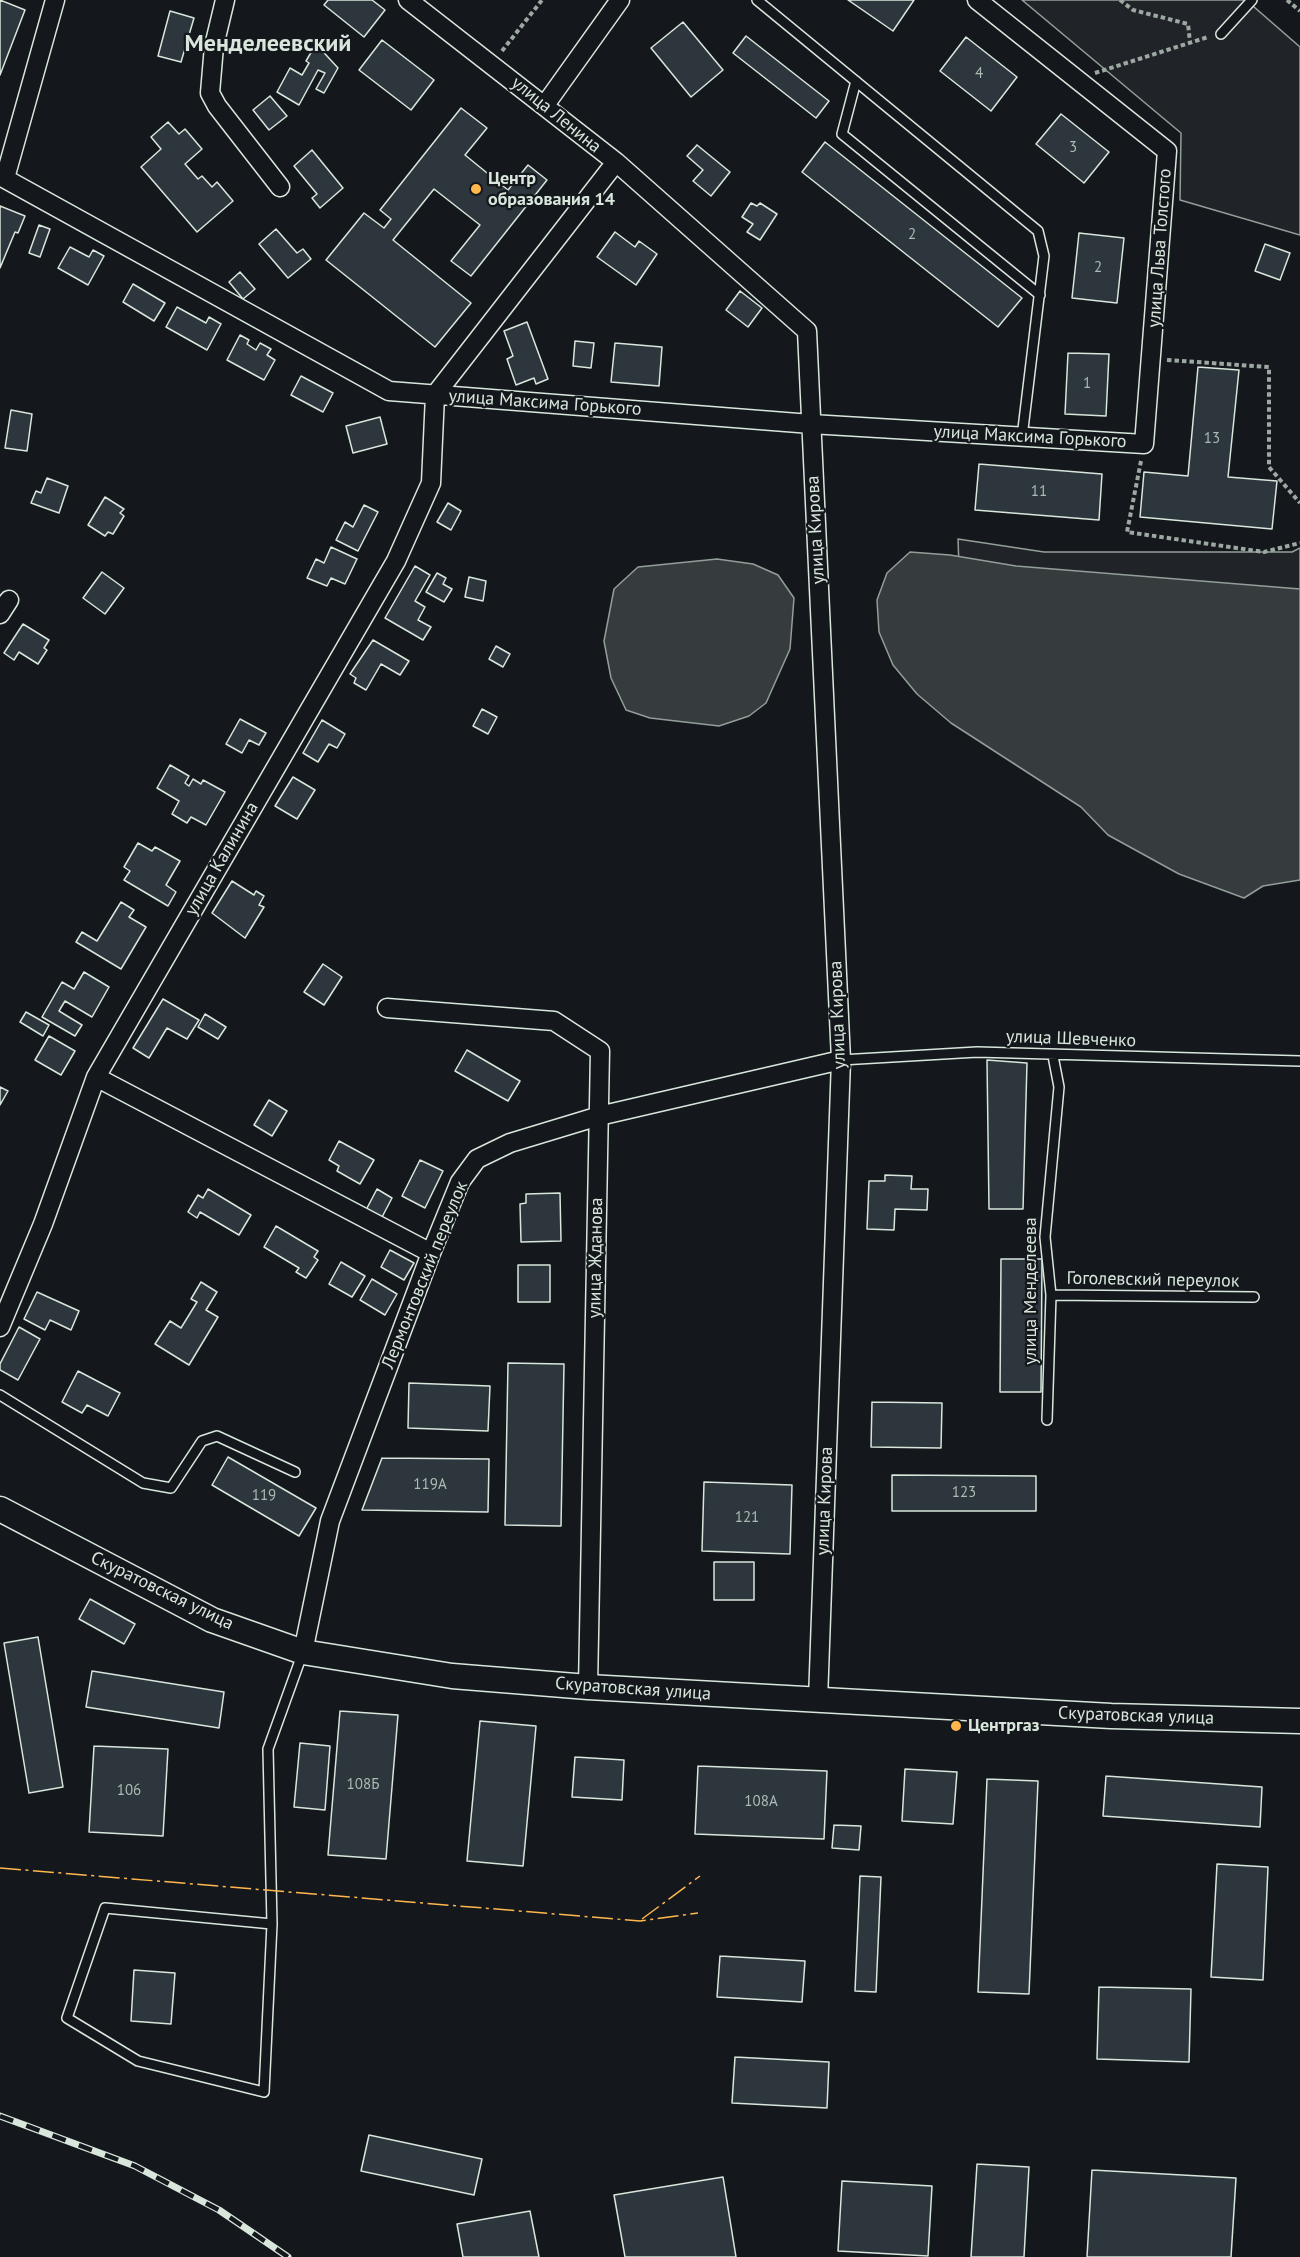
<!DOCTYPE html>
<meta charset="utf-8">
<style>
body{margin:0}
canvas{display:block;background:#14181c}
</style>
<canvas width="1300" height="2257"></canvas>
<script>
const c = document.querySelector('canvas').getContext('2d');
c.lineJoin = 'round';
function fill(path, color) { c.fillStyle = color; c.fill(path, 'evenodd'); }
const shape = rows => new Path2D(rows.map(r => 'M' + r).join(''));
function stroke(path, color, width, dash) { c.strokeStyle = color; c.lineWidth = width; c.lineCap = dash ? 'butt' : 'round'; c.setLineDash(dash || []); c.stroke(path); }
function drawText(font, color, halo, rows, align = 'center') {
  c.font = font + ' "PT Sans",sans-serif'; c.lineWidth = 4.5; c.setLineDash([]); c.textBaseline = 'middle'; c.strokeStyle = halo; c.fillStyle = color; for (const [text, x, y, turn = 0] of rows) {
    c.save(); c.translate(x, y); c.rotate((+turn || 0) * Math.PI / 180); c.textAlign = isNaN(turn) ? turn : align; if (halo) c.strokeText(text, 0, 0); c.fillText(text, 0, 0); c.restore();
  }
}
const green = shape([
 [1022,0,1246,0,1300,47,1300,235,1180,200,1181,133,1022,0],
 [958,539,1044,552,1292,552,1300,548,1300,621,959,567,958,539]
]);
fill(green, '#202428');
stroke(green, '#939e99', 1.5);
const water = shape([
 [910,552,950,555,1016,566,1300,589,1300,880,1263,886,1244,898,1179,874,1108,835,1081,807,951,723,917,694,893,665,879,632,877,600,887,573,910,552],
 [717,559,753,564,778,575,794,598,790,649,766,703,749,716,719,726,650,718,626,710,611,678,604,641,614,589,638,567,717,559]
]);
fill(water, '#363b3e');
stroke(water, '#939e99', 1.5);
const building = shape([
 [0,0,25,10,0,75,0,0],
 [328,0,372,0,385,10,364,37,324,5,328,0],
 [848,0,914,0,893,31,848,0],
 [170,11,194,18,181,62,158,56,170,11],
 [683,22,723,70,691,97,651,48,683,22],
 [746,36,829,101,816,118,733,53,746,36],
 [966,37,1017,77,991,111,940,71,966,37],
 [382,40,434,80,411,110,359,70,382,40],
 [316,44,338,68,324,93,316,89,325,73,318,70,299,105,277,92,290,68,302,75,309,63,306,61,316,44],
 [270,96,287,116,269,130,253,110,270,96],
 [461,108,487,128,465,155,508,190,528,165,547,180,471,276,451,261,480,225,434,189,393,240,471,303,435,347,326,260,364,213,384,228,391,219,380,210,461,108],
 [1061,114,1109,152,1084,183,1036,144,1061,114],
 [168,122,179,134,185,129,202,149,185,164,198,179,202,176,212,187,217,182,233,201,197,232,141,167,161,149,151,137,168,122],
 [825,142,1022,298,998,327,802,172,825,142],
 [697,145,730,172,711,196,693,181,703,170,687,156,697,145],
 [312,150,343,188,320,208,312,198,317,194,294,166,312,150],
 [751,203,757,206,760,203,777,214,760,240,747,232,753,224,742,217,751,203],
 [0,206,25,216,18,233,15,232,0,268,0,206],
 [39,225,50,229,40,257,29,253,39,225],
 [276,229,297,253,303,249,311,259,288,278,259,244,276,229],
 [615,232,635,247,639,241,657,254,636,285,597,257,615,232],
 [1079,233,1124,238,1117,303,1072,298,1079,233],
 [1265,244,1290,253,1280,280,1255,271,1265,244],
 [70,247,89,257,93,250,104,256,88,285,58,268,70,247],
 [240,272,255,289,243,299,229,282,240,272],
 [133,284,165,303,154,321,123,302,133,284],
 [740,291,762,308,748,327,726,310,740,291],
 [177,307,206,323,209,317,221,324,207,350,166,327,177,307],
 [527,322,548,379,536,384,534,378,516,385,507,359,513,356,504,331,527,322],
 [240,335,249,340,247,344,256,350,260,343,271,349,267,355,275,360,264,380,227,360,240,335],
 [575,341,594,343,591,368,573,366,575,341],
 [615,343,662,347,659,386,611,382,615,343],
 [1068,353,1109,354,1106,416,1065,414,1068,353],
 [1198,367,1239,370,1228,477,1277,481,1272,529,1140,517,1144,472,1188,476,1198,367],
 [301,376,333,393,323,412,291,395,301,376],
 [11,410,32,414,27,451,5,448,11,410],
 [380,417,387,444,353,453,346,426,380,417],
 [979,464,1102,474,1099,520,975,510,979,464],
 [47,478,68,486,59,513,31,503,36,491,41,493,47,478],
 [105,497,124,509,120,513,124,516,113,534,108,532,105,536,88,525,105,497],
 [448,503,461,511,451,530,437,522,448,503],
 [364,505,378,512,358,551,336,540,345,522,353,527,364,505],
 [331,547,357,559,345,584,331,578,327,586,307,578,316,559,324,563,331,547],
 [415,566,430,575,415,601,425,607,418,620,431,627,423,640,385,618,415,566],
 [102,572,124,588,105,614,83,598,102,572],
 [437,573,446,578,443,584,452,589,444,602,426,592,437,573],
 [469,577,486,581,483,601,465,597,469,577],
 [23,624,49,640,44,648,47,650,38,664,19,652,14,660,4,653,23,624],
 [373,640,409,661,400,675,381,664,366,690,354,683,356,678,350,674,373,640],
 [496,646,510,654,503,667,489,659,496,646],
 [482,709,497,717,488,734,473,726,482,709],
 [240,719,266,733,259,745,249,740,242,753,226,744,240,719],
 [322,720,345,734,337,748,329,744,318,762,303,753,322,720],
 [170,765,189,776,185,783,189,786,193,779,201,784,203,780,225,792,206,825,191,817,187,823,172,814,179,801,157,788,170,765],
 [293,777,315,790,297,819,275,806,293,777],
 [138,843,152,851,155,847,180,861,166,885,176,892,168,906,124,880,130,871,124,867,138,843],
 [232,881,254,895,256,891,264,896,259,905,264,907,245,938,212,913,232,881],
 [121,902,134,910,129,917,146,927,121,969,76,942,82,932,97,941,121,902],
 [323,964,342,977,324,1005,304,992,323,964],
 [84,972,109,987,92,1017,65,1001,59,1011,82,1025,75,1036,42,1017,62,982,74,989,84,972],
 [163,999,199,1020,187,1039,167,1028,149,1058,133,1048,163,999],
 [26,1012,49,1025,43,1036,20,1022,26,1012],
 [205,1014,226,1027,218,1039,198,1027,205,1014],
 [49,1036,75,1051,61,1075,35,1060,49,1036],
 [467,1050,520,1081,508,1101,455,1071,467,1050],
 [987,1060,1027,1063,1023,1209,989,1209,987,1060],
 [0,1087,8,1091,0,1105,0,1087],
 [269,1100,287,1111,272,1136,254,1125,269,1100],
 [339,1141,374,1160,360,1184,337,1171,339,1166,329,1160,339,1141],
 [420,1160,443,1171,425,1208,402,1196,420,1160],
 [885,1175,912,1176,911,1189,928,1189,927,1210,895,1209,894,1230,867,1229,869,1181,885,1181,885,1175],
 [208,1189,251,1215,239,1235,200,1212,197,1218,188,1212,198,1195,203,1198,208,1189],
 [377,1189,392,1198,381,1219,366,1210,377,1189],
 [560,1193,561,1241,521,1242,520,1204,526,1203,526,1194,560,1193],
 [276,1226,318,1251,314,1257,318,1260,306,1278,296,1272,299,1268,264,1247,276,1226],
 [390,1250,414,1263,404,1280,381,1267,390,1250],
 [1001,1259,1042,1259,1041,1392,1000,1392,1001,1259],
 [341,1262,365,1276,352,1297,329,1284,341,1262],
 [518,1265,550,1265,550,1302,518,1302,518,1265],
 [372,1279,397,1294,385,1315,360,1300,372,1279],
 [201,1282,217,1292,206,1310,218,1317,189,1365,155,1344,170,1321,181,1328,197,1302,191,1299,201,1282],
 [37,1292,79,1311,71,1330,50,1320,45,1330,24,1319,37,1292],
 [19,1327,40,1339,18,1380,0,1370,0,1364,19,1327],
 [508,1363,564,1364,561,1526,505,1525,508,1363],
 [78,1371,120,1393,108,1416,87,1405,82,1413,62,1402,78,1371],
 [409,1383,490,1386,488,1431,408,1428,409,1383],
 [872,1402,942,1403,941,1448,871,1447,872,1402],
 [228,1457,316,1508,299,1536,212,1485,228,1457],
 [382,1458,489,1459,488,1512,362,1510,382,1458],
 [892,1475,1036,1476,1036,1511,892,1511,892,1475],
 [704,1482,792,1485,790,1554,702,1551,704,1482],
 [714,1562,754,1562,754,1600,714,1600,714,1562],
 [90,1599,135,1624,124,1644,79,1619,90,1599],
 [38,1637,63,1787,29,1793,4,1643,38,1637],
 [92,1671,224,1692,219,1728,86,1707,92,1671],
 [340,1711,398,1715,386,1859,328,1855,340,1711],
 [480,1721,536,1726,523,1866,467,1861,480,1721],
 [300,1743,330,1746,325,1810,294,1807,300,1743],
 [94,1746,168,1749,163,1836,89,1832,94,1746],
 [575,1757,624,1760,622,1800,572,1797,575,1757],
 [698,1766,827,1771,824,1839,695,1834,698,1766],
 [905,1769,957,1772,953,1824,902,1821,905,1769],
 [1106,1776,1262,1787,1260,1827,1103,1816,1106,1776],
 [987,1779,1038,1781,1029,1994,978,1992,987,1779],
 [834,1825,861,1826,859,1850,832,1848,834,1825],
 [1217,1864,1268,1867,1263,1980,1211,1977,1217,1864],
 [860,1876,881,1877,876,1992,855,1991,860,1876],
 [720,1956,805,1961,802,2002,717,1997,720,1956],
 [134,1970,175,1973,171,2024,131,2021,134,1970],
 [1099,1987,1191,1989,1189,2062,1097,2059,1099,1987],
 [735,2057,829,2062,827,2108,732,2103,735,2057],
 [369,2135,482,2159,474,2195,361,2171,369,2135],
 [977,2164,1029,2167,1024,2257,971,2257,977,2164],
 [1092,2170,1236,2178,1231,2257,1087,2257,1092,2170],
 [723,2177,736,2257,625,2257,614,2195,723,2177],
 [842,2181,932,2186,928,2256,838,2251,842,2181],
 [530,2211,539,2257,463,2257,457,2224,530,2211]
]);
fill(building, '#2c363c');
stroke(building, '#d8e6dc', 1.5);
const lane = shape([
 [757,0,1038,231,1044,256,1022,437],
 [1221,34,1252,0],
 [856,81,842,134,1040,295],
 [841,1060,977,1052,1300,1061],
 [1051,1295,1254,1297],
 [0,1395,143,1483,171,1488,202,1441,217,1436,295,1472],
 [1047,1420,1051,1295,1045,1237,1059,1087,1053,1056],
 [272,1924,105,1908,67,2018,138,2061,264,2092,272,1924,268,1749,303,1652]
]);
const street = shape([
 [225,0,214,46,210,93,217,106,280,187],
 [408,0,616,162,807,331,841,1060,818,1700],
 [545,105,620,0],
 [0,176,389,391,811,424,1144,444,1167,151,977,0],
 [5,178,55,0],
 [435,395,616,162],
 [0,614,9,600],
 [387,1008,554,1021,600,1051,588,1687],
 [96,1077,431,1253],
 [0,1327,43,1224,96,1077,396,561,431,483,435,395],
 [303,1652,330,1521,431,1253,460,1182,477,1159,510,1143,599,1116,841,1060]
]);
const secondary = shape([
 [0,1509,212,1620,303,1652,452,1676,588,1687,1111,1716,1300,1721]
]);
stroke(lane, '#d8e6dc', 12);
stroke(street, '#d8e6dc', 21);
stroke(secondary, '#d8e6dc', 27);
stroke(shape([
 [1120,0,1133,10,1188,24,1190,42],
 [1287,0,1300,11],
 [502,51,542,0],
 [1095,73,1208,37],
 [1167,360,1269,367,1269,467,1300,503],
 [1141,461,1127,532,1264,552,1300,543]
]), '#9da8a2', 4, [4.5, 3]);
stroke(lane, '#14181c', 9);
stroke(street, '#14181c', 18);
stroke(secondary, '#14181c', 24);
const rail = shape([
 [0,2116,135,2166,219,2210,288,2257]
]);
stroke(rail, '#d8e6dc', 7);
stroke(rail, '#14181c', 4.5, [14]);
stroke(shape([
 [0,1868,640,1921,698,1913],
 [642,1919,700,1876]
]), '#ffb74d', 1.5, [21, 4.5, 3, 4.5]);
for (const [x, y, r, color] of [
 [476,189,6,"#ffb74d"],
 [956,1726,6,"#ffb74d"]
]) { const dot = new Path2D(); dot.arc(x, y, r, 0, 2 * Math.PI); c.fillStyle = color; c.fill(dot); stroke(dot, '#14181c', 2); }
drawText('15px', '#adbab4', null, [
 ["4",979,74],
 ["3",1073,148],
 ["2",912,235],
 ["2",1098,268],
 ["1",1087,384],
 ["13",1212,439],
 ["11",1039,492],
 ["119А",430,1485],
 ["123",964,1493],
 ["119",264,1496],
 ["121",747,1518],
 ["108Б",363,1785],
 ["106",129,1791],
 ["108А",761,1802]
]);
drawText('18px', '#d8e6dc', '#14181c', [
 ["улица Ленина",556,115,39],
 ["улица Льва Толстого",1160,248,-86],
 ["улица Максима Горького",545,403,4],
 ["улица Максима Горького",1030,437,3],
 ["улица Кирова",816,530,-93],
 ["улица Калинина",222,859,-60],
 ["улица Кирова",838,1015,-92],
 ["улица Шевченко",1071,1039,2],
 ["улица Жданова",596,1258,-89],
 ["Лермонтовский переулок",425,1275,-68],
 ["Гоголевский переулок",1153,1280,1],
 ["улица Менделеева",1031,1291,-90],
 ["улица Кирова",825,1501,-88],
 ["Скуратовская улица",162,1591,26],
 ["Скуратовская улица",633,1689,4],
 ["Скуратовская улица",1136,1716,2]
]);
drawText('bold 18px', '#d8e6dc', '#14181c', [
 ["Центр",488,179],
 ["образования 14",488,200],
 ["Центргаз",968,1726]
], 'left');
drawText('bold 24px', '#d8e6dc', '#14181c', [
 ["Менделеевский",268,44]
]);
</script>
